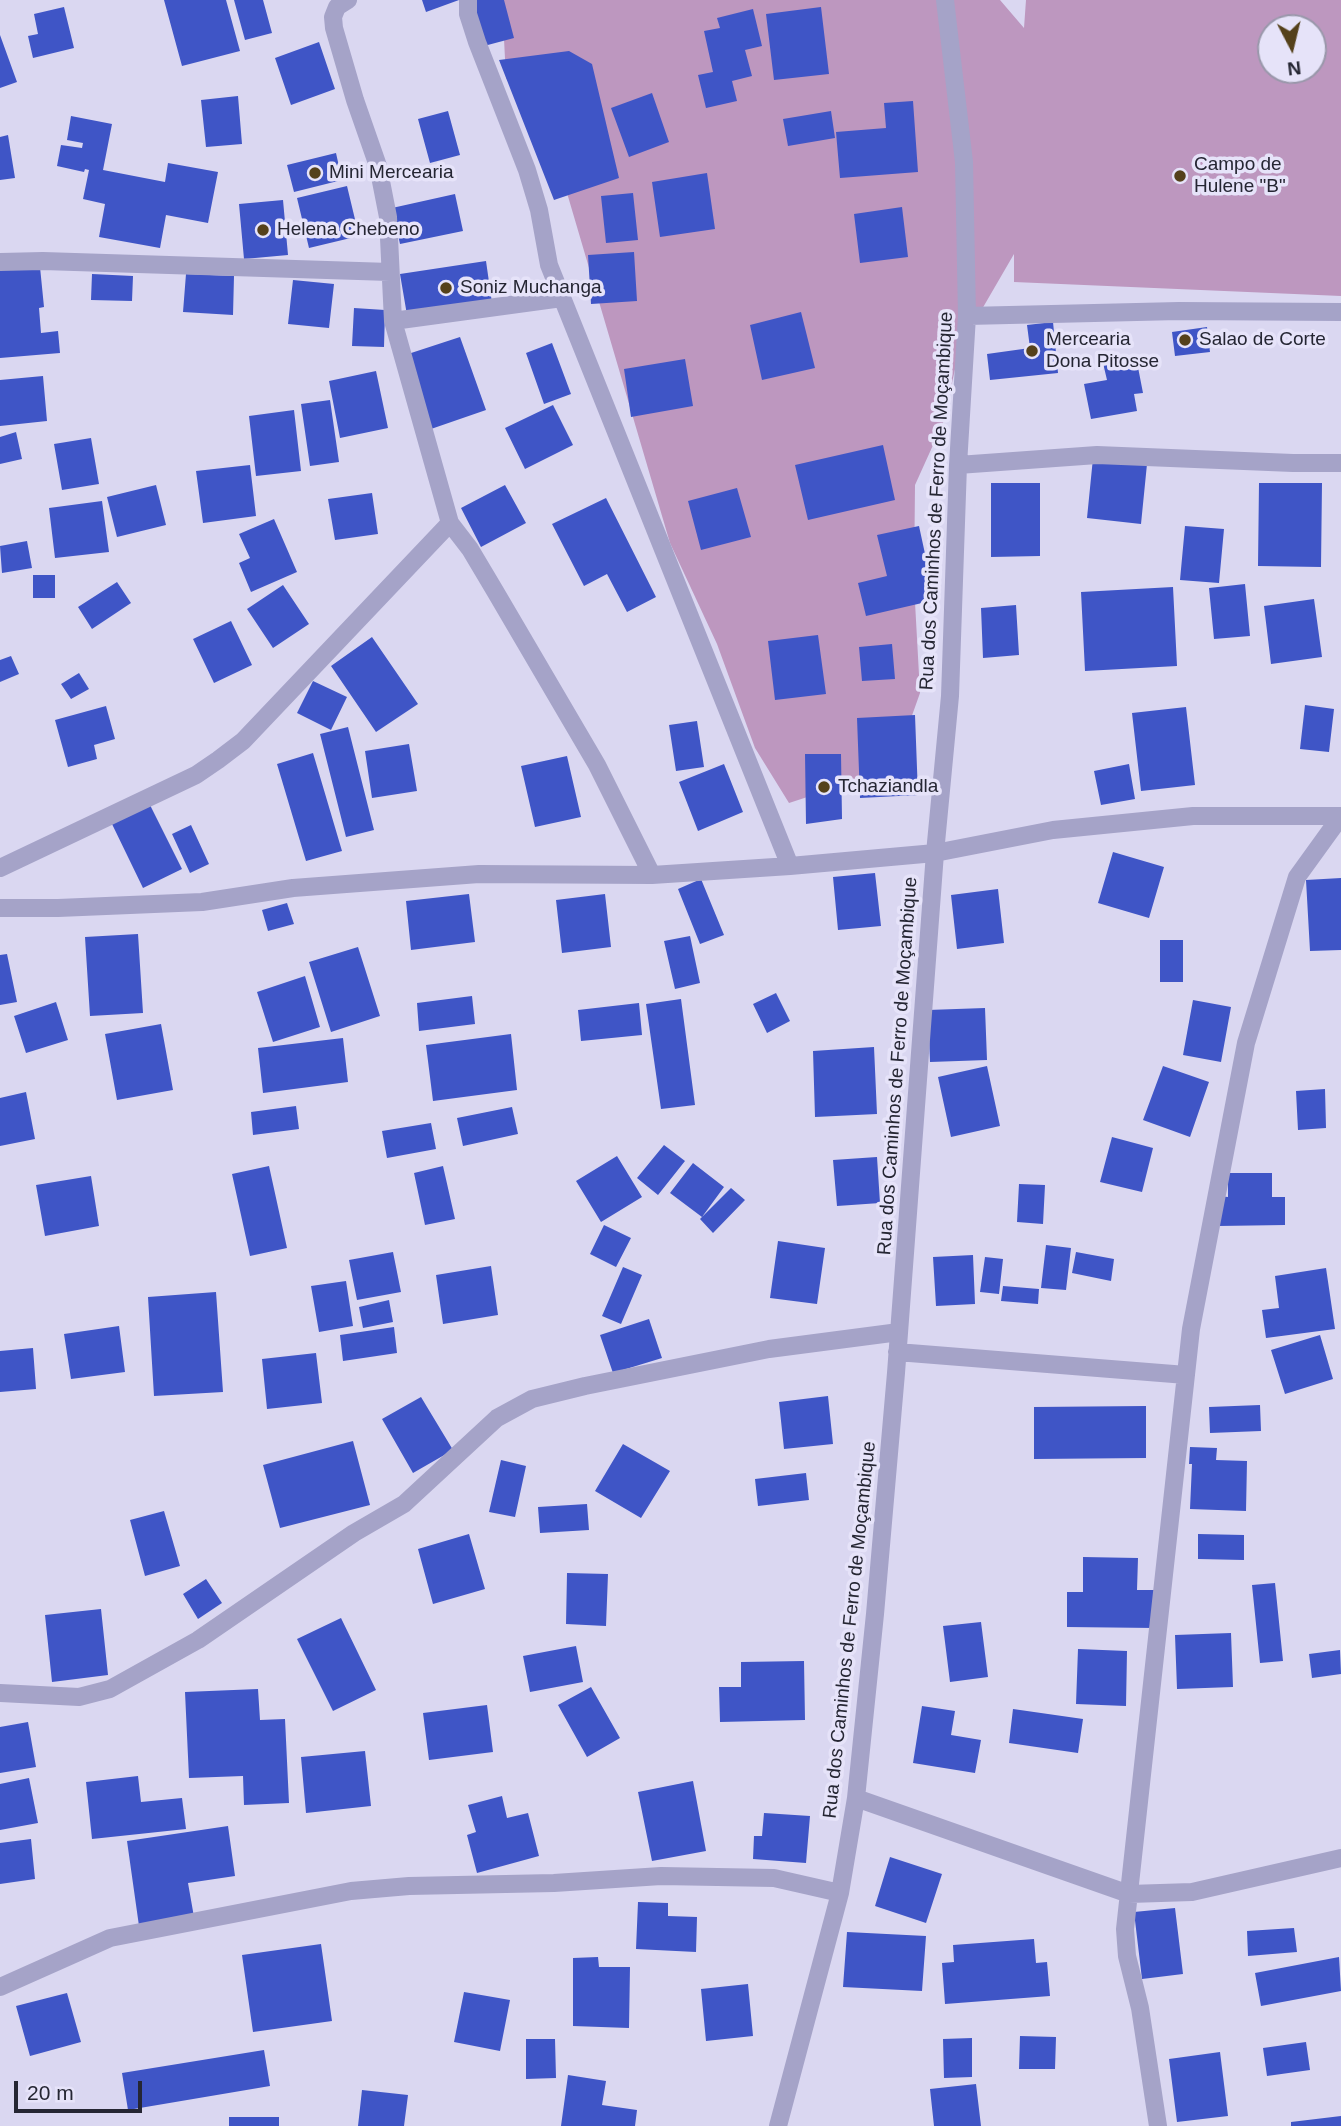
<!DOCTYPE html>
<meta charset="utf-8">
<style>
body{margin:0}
#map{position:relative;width:1341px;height:2126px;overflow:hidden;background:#dad7f1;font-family:Helvetica,sans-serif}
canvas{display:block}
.north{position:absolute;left:1257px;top:14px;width:70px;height:70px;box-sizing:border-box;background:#e6e3f9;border:2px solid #9997aa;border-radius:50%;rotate:173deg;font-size:19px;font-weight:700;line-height:28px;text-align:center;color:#252633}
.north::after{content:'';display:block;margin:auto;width:24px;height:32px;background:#55411b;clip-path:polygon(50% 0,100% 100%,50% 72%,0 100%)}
.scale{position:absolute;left:14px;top:2081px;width:128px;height:32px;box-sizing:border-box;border:4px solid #252633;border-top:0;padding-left:9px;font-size:21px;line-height:24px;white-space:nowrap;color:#252633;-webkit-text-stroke:5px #e6e3f9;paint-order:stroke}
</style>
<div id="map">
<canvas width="1341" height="2126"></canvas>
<div class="north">N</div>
<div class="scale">20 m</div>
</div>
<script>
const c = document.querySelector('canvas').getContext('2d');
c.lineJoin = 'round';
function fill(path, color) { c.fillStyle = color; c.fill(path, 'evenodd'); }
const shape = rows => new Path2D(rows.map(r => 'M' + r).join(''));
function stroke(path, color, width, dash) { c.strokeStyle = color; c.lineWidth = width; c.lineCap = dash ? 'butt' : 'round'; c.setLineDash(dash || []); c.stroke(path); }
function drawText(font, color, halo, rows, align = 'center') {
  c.font = font + ' Helvetica,sans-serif'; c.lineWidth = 7; c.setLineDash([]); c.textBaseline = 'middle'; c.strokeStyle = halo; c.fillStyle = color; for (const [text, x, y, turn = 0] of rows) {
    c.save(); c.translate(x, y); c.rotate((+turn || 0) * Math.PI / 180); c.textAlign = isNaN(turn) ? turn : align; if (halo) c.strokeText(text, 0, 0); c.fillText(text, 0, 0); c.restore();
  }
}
fill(shape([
 [502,0,1000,0,1024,28,1026,0,1341,0,1341,296,1014,282,1014,254,960,347,943,423,915,485,914,584,920,693,893,769,789,803,755,748,717,644,670,543,557,159,506,78],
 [1271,28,1313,28,1313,70,1271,70]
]), '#bd97bf');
fill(shape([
 [164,0,226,0,240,51,182,66],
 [234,0,263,0,272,33,245,40],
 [422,0,459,0,426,12],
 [472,0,504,0,514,38,484,46],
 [64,7,74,48,33,58,28,36,38,34,34,14],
 [821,7,829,74,774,80,766,14],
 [753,9,762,46,745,50,752,76,732,81,737,101,706,108,698,75,713,72,704,31,720,28,717,18],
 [0,35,17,82,0,88],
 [319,42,335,89,291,105,275,58],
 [569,51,592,64,619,178,554,200,499,60],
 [652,93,669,142,629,157,611,108],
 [238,96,242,144,206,147,201,100],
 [913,101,918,172,840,178,836,132,886,128,884,103],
 [448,111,460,155,430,163,418,119],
 [831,111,835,138,788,146,783,119],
 [71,116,112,124,103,170,165,182,168,163,218,172,208,223,166,215,160,248,99,237,105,204,83,199,89,170,85,169,84,172,57,166,61,145,82,148,83,143,67,140],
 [8,135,15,178,0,180,0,137],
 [336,153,342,180,294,192,287,165],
 [707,173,715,229,660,237,652,182],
 [347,186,359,236,309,248,297,198],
 [633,193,638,240,606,243,601,196],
 [455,194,463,231,400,244,392,208],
 [283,200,288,255,244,259,239,204],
 [902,207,908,257,860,263,854,214],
 [634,252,637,301,591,304,588,255],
 [486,261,492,303,407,315,400,274],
 [40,267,44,307,39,308,41,333,58,331,60,353,0,358,0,270],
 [92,274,133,276,132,301,91,300],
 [186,274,234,276,233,315,183,312],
 [293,280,334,284,329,328,288,324],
 [354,308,385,310,384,347,352,346],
 [801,312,815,368,762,380,750,325],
 [1053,322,1058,373,990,380,987,354,1030,348,1027,325],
 [1207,327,1210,352,1175,356,1172,332],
 [460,337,486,410,431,429,405,355],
 [552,343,571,394,544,404,526,353],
 [1136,357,1143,393,1134,394,1137,411,1091,419,1084,384,1107,380,1103,363],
 [685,359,693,406,631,417,624,369],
 [376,371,388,428,340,438,329,381],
 [43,376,47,421,0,426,0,380],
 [330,400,339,462,310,466,301,404],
 [553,405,573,445,525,469,505,428],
 [294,410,301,471,256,476,249,416],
 [16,432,22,459,0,464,0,437],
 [91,438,99,484,62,490,54,444],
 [883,445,895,500,808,520,795,465],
 [1093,458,1147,464,1141,524,1087,518],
 [250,465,256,516,203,523,196,471],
 [991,483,1040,483,1040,556,991,557],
 [1259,483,1322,483,1321,567,1258,566],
 [156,485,166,525,117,537,107,497],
 [505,485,526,523,481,547,461,508],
 [737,488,751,537,701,550,688,501],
 [372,493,378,534,335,540,328,499],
 [606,498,656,597,627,612,607,574,584,586,552,524],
 [102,501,109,552,55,558,49,508],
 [274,519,297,572,251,592,239,563,250,558,239,534],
 [919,526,935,600,866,616,858,583,887,576,877,535],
 [1185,526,1224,529,1219,583,1180,580],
 [27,541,32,568,2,573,0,546],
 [33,575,55,575,55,598,33,598],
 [117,582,131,603,92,629,78,607],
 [1245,584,1250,636,1214,639,1209,588],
 [283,585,309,624,273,648,247,609],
 [1173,587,1177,666,1085,671,1081,592],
 [1314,599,1322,657,1271,664,1264,606],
 [1016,605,1019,655,983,658,981,608],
 [231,621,252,665,214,683,193,639],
 [818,635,826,694,775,700,768,641],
 [372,637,418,704,376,732,331,666],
 [892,644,895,679,862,681,859,647],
 [11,656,19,674,0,682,0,660],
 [79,673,89,689,71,699,61,684],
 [313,681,347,697,331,730,297,713],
 [1305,705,1334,709,1329,752,1300,749],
 [106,706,115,739,94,745,97,759,68,767,55,720],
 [1186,707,1195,785,1141,791,1132,713],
 [915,715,918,795,860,798,857,718],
 [697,721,704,767,676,771,669,725],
 [348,727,374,830,346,837,320,734],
 [409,744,417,791,372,798,365,751],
 [313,753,342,851,306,861,277,764],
 [805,754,841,754,842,819,806,824],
 [567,756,581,817,535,827,521,766],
 [724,764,743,812,698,831,679,782],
 [1129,764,1135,799,1101,805,1094,771],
 [150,805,182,869,143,888,112,824],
 [191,825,209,864,190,873,172,834],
 [1113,852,1164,867,1149,918,1098,903],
 [875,873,881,926,838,930,833,877],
 [1341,878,1341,950,1310,951,1306,880],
 [701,879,724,935,700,944,678,889],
 [998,889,1004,943,957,949,951,895],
 [469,894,475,942,411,950,406,901],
 [605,894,611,947,562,953,556,900],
 [287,903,294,924,268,931,262,910],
 [138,934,143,1013,90,1016,85,937],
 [690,936,700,983,675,989,664,941],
 [1160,940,1183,940,1183,982,1160,982],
 [358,947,380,1016,331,1032,309,962],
 [7,954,17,1002,0,1005,0,955],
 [305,976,320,1027,273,1042,257,992],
 [776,993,790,1021,767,1033,753,1004],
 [472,996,475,1024,419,1031,417,1003],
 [681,999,695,1105,661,1109,646,1004],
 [1193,1000,1231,1007,1221,1062,1183,1055],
 [56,1002,68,1040,26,1053,14,1016],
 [639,1003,642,1035,581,1041,578,1010],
 [985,1008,987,1060,930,1062,928,1010],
 [161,1024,173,1090,117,1100,105,1034],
 [511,1034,517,1090,433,1101,426,1045],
 [343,1038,348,1082,263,1093,258,1048],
 [874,1047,877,1114,815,1117,813,1051],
 [987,1066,1000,1126,951,1137,938,1077],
 [1163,1066,1209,1082,1190,1137,1143,1120],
 [1325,1089,1326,1128,1298,1130,1296,1091],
 [26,1092,35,1139,0,1146,0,1098],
 [296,1106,299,1129,253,1135,251,1112],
 [512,1107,518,1134,463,1146,457,1118],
 [431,1123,436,1149,387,1158,382,1131],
 [1112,1137,1153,1148,1142,1192,1100,1182],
 [664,1145,685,1161,658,1195,637,1178],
 [617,1156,642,1197,601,1222,576,1181],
 [877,1157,880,1203,837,1206,833,1160],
 [693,1163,724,1187,702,1217,670,1193],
 [269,1166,287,1248,250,1256,232,1174],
 [443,1166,455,1219,425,1225,414,1173],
 [1228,1173,1272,1173,1272,1197,1285,1197,1285,1225,1218,1226,1218,1196,1228,1197],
 [91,1176,99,1226,45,1236,36,1185],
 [1019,1184,1045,1185,1043,1224,1017,1222],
 [731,1188,745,1200,713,1233,700,1219],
 [604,1225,631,1238,616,1267,590,1254],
 [778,1241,825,1248,817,1304,770,1298],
 [1046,1245,1071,1248,1066,1290,1041,1288],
 [393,1252,401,1292,357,1300,349,1260],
 [1076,1252,1114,1259,1111,1281,1072,1273],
 [973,1255,975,1304,936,1306,933,1257],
 [985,1257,1003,1259,999,1294,980,1292],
 [491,1266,498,1315,443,1324,436,1275],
 [623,1267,642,1275,621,1324,602,1316],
 [1326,1268,1335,1329,1266,1338,1262,1310,1279,1308,1275,1276],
 [346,1281,353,1326,319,1332,311,1286],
 [1003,1286,1039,1289,1038,1304,1001,1301],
 [216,1292,223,1392,154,1396,148,1297],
 [389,1300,393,1322,363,1328,359,1307],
 [649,1319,662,1358,613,1373,600,1335],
 [119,1326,125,1372,71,1379,64,1334],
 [394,1327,397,1353,343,1361,340,1335],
 [1320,1335,1333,1379,1285,1394,1271,1350],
 [33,1348,36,1389,0,1392,0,1351],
 [316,1353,322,1403,267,1409,262,1359],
 [828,1396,833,1444,784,1449,779,1402],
 [421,1397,453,1450,413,1473,382,1419],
 [1260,1405,1261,1431,1210,1433,1209,1407],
 [1146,1406,1146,1458,1034,1459,1034,1407],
 [353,1441,370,1505,280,1528,263,1465],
 [623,1444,670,1471,641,1518,595,1491],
 [1190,1447,1217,1448,1216,1460,1247,1461,1246,1511,1190,1509,1192,1464,1189,1464],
 [501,1460,526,1466,515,1517,489,1512],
 [806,1473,809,1500,758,1506,755,1479],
 [587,1504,589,1530,540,1533,538,1507],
 [164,1511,180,1566,145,1576,130,1520],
 [469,1534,485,1589,433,1604,418,1549],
 [1198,1534,1244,1535,1244,1560,1198,1559],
 [1083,1557,1138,1558,1137,1590,1155,1590,1155,1628,1067,1627,1067,1592,1083,1592],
 [567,1573,608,1574,606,1626,566,1624],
 [206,1579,222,1603,198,1619,183,1594],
 [1275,1583,1283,1661,1260,1663,1252,1585],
 [101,1609,108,1675,52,1682,45,1615],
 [341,1618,376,1690,333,1711,297,1639],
 [981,1622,988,1677,950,1682,943,1626],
 [1231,1633,1233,1687,1177,1689,1175,1635],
 [576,1646,583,1682,530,1692,523,1656],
 [1078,1649,1127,1651,1126,1706,1076,1704],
 [1340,1650,1341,1674,1312,1678,1309,1654],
 [804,1661,805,1720,720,1722,719,1687,741,1687,741,1662],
 [591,1687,620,1738,587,1757,558,1705],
 [258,1689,260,1720,285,1719,289,1803,244,1805,243,1776,189,1778,185,1692],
 [487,1705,493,1752,429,1760,423,1713],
 [922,1706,955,1711,951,1735,981,1740,975,1773,913,1763],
 [1013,1709,1083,1719,1078,1753,1009,1743],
 [28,1722,36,1767,0,1773,0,1727],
 [365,1751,371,1806,306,1813,301,1757],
 [138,1776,141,1802,182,1798,186,1829,92,1839,86,1782],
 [29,1778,38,1823,0,1830,0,1784],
 [693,1781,706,1851,652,1861,638,1792],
 [502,1796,507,1818,528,1813,539,1856,477,1873,467,1835,476,1832,468,1805],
 [764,1813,810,1816,806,1863,753,1859,754,1836,762,1836],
 [228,1826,235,1876,188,1883,194,1917,139,1926,127,1841],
 [31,1839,35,1879,0,1884,0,1843],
 [890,1857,942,1874,926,1923,875,1906],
 [638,1902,668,1903,668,1916,697,1917,696,1952,636,1949],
 [1175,1908,1183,1974,1142,1979,1134,1912],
 [1294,1928,1297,1952,1248,1956,1247,1931],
 [847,1932,926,1936,922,1991,843,1987],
 [1034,1939,1036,1963,1047,1962,1050,1996,945,2004,942,1963,954,1962,953,1945],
 [321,1944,332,2021,253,2032,242,1955],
 [598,1957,599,1967,630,1967,629,2028,573,2026,573,1958],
 [1339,1957,1341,1991,1261,2006,1255,1973],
 [748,1984,753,2036,706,2041,701,1989],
 [464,1992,510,2000,500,2051,454,2042],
 [67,1993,81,2042,30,2056,16,2006],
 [1020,2036,1056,2037,1055,2069,1019,2069],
 [972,2038,972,2077,944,2078,943,2039],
 [526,2039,555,2039,556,2078,526,2079],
 [1306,2042,1310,2070,1267,2076,1263,2048],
 [264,2050,270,2086,128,2110,122,2073],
 [1220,2052,1228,2116,1177,2122,1169,2059],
 [568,2075,606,2081,602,2105,637,2110,635,2126,561,2126],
 [976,2084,981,2126,934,2126,930,2089],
 [362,2090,408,2095,404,2126,358,2126],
 [1341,2116,1341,2126,1291,2126,1291,2122],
 [229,2117,279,2117,279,2126,229,2126]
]), '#3f55c6');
stroke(shape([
 [348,0,337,7,333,17,334,28,355,100,378,166,388,217,393,321,450,523,470,549,495,591,597,765,652,875],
 [468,0,468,14,477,42,527,170,539,210,549,265,790,866],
 [0,262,43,261,390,272],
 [967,316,1179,311,1341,312],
 [393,321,562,298],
 [958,465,1097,455,1293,463,1341,463],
 [0,868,196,775,218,760,243,741,450,523],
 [0,908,58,908,202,902,293,888,479,874,652,875,790,866,935,853,1053,830,1193,816,1341,816],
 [897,1352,1186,1375],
 [0,1693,79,1697,110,1689,198,1640,354,1533,404,1504,497,1418,532,1399,585,1386,769,1349,899,1332],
 [856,1798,1129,1894,1192,1892,1341,1858],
 [0,1987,110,1938,351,1891,409,1886,554,1883,661,1876,774,1878,840,1893],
 [778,2126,840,1893,856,1798,875,1614,896,1373,935,853,950,696,958,465,967,316,964,162,945,0],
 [1158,2126,1140,2008,1127,1956,1125,1929,1191,1329,1246,1043,1297,877,1341,816]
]), '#a5a3c8', 18);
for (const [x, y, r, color] of [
 [315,173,7,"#55411b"],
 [1180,176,7,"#55411b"],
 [263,230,7,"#55411b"],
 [446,288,7,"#55411b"],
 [1185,340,7,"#55411b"],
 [1032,351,7,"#55411b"],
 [824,787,7,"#55411b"]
]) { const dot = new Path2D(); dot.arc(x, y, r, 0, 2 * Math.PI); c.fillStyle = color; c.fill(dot); stroke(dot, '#e6e3f9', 2.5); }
drawText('19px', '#252633', '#e6e3f9', [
 ["Campo de",1194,165],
 ["Hulene \"B\"",1194,187],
 ["Mini Mercearia",329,173],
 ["Helena Chebeno",277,230],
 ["Soniz Muchanga",460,288],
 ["Mercearia",1046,340],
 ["Dona Pitosse",1046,362],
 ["Salao de Corte",1199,340],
 ["Tchaziandla",838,787]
], 'left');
drawText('19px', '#252633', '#e6e3f9', [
 ["Rua dos Caminhos de Ferro de Moçambique",937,501,-87],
 ["Rua dos Caminhos de Ferro de Moçambique",898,1066,-86],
 ["Rua dos Caminhos de Ferro de Moçambique",850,1630,-84]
]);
</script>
